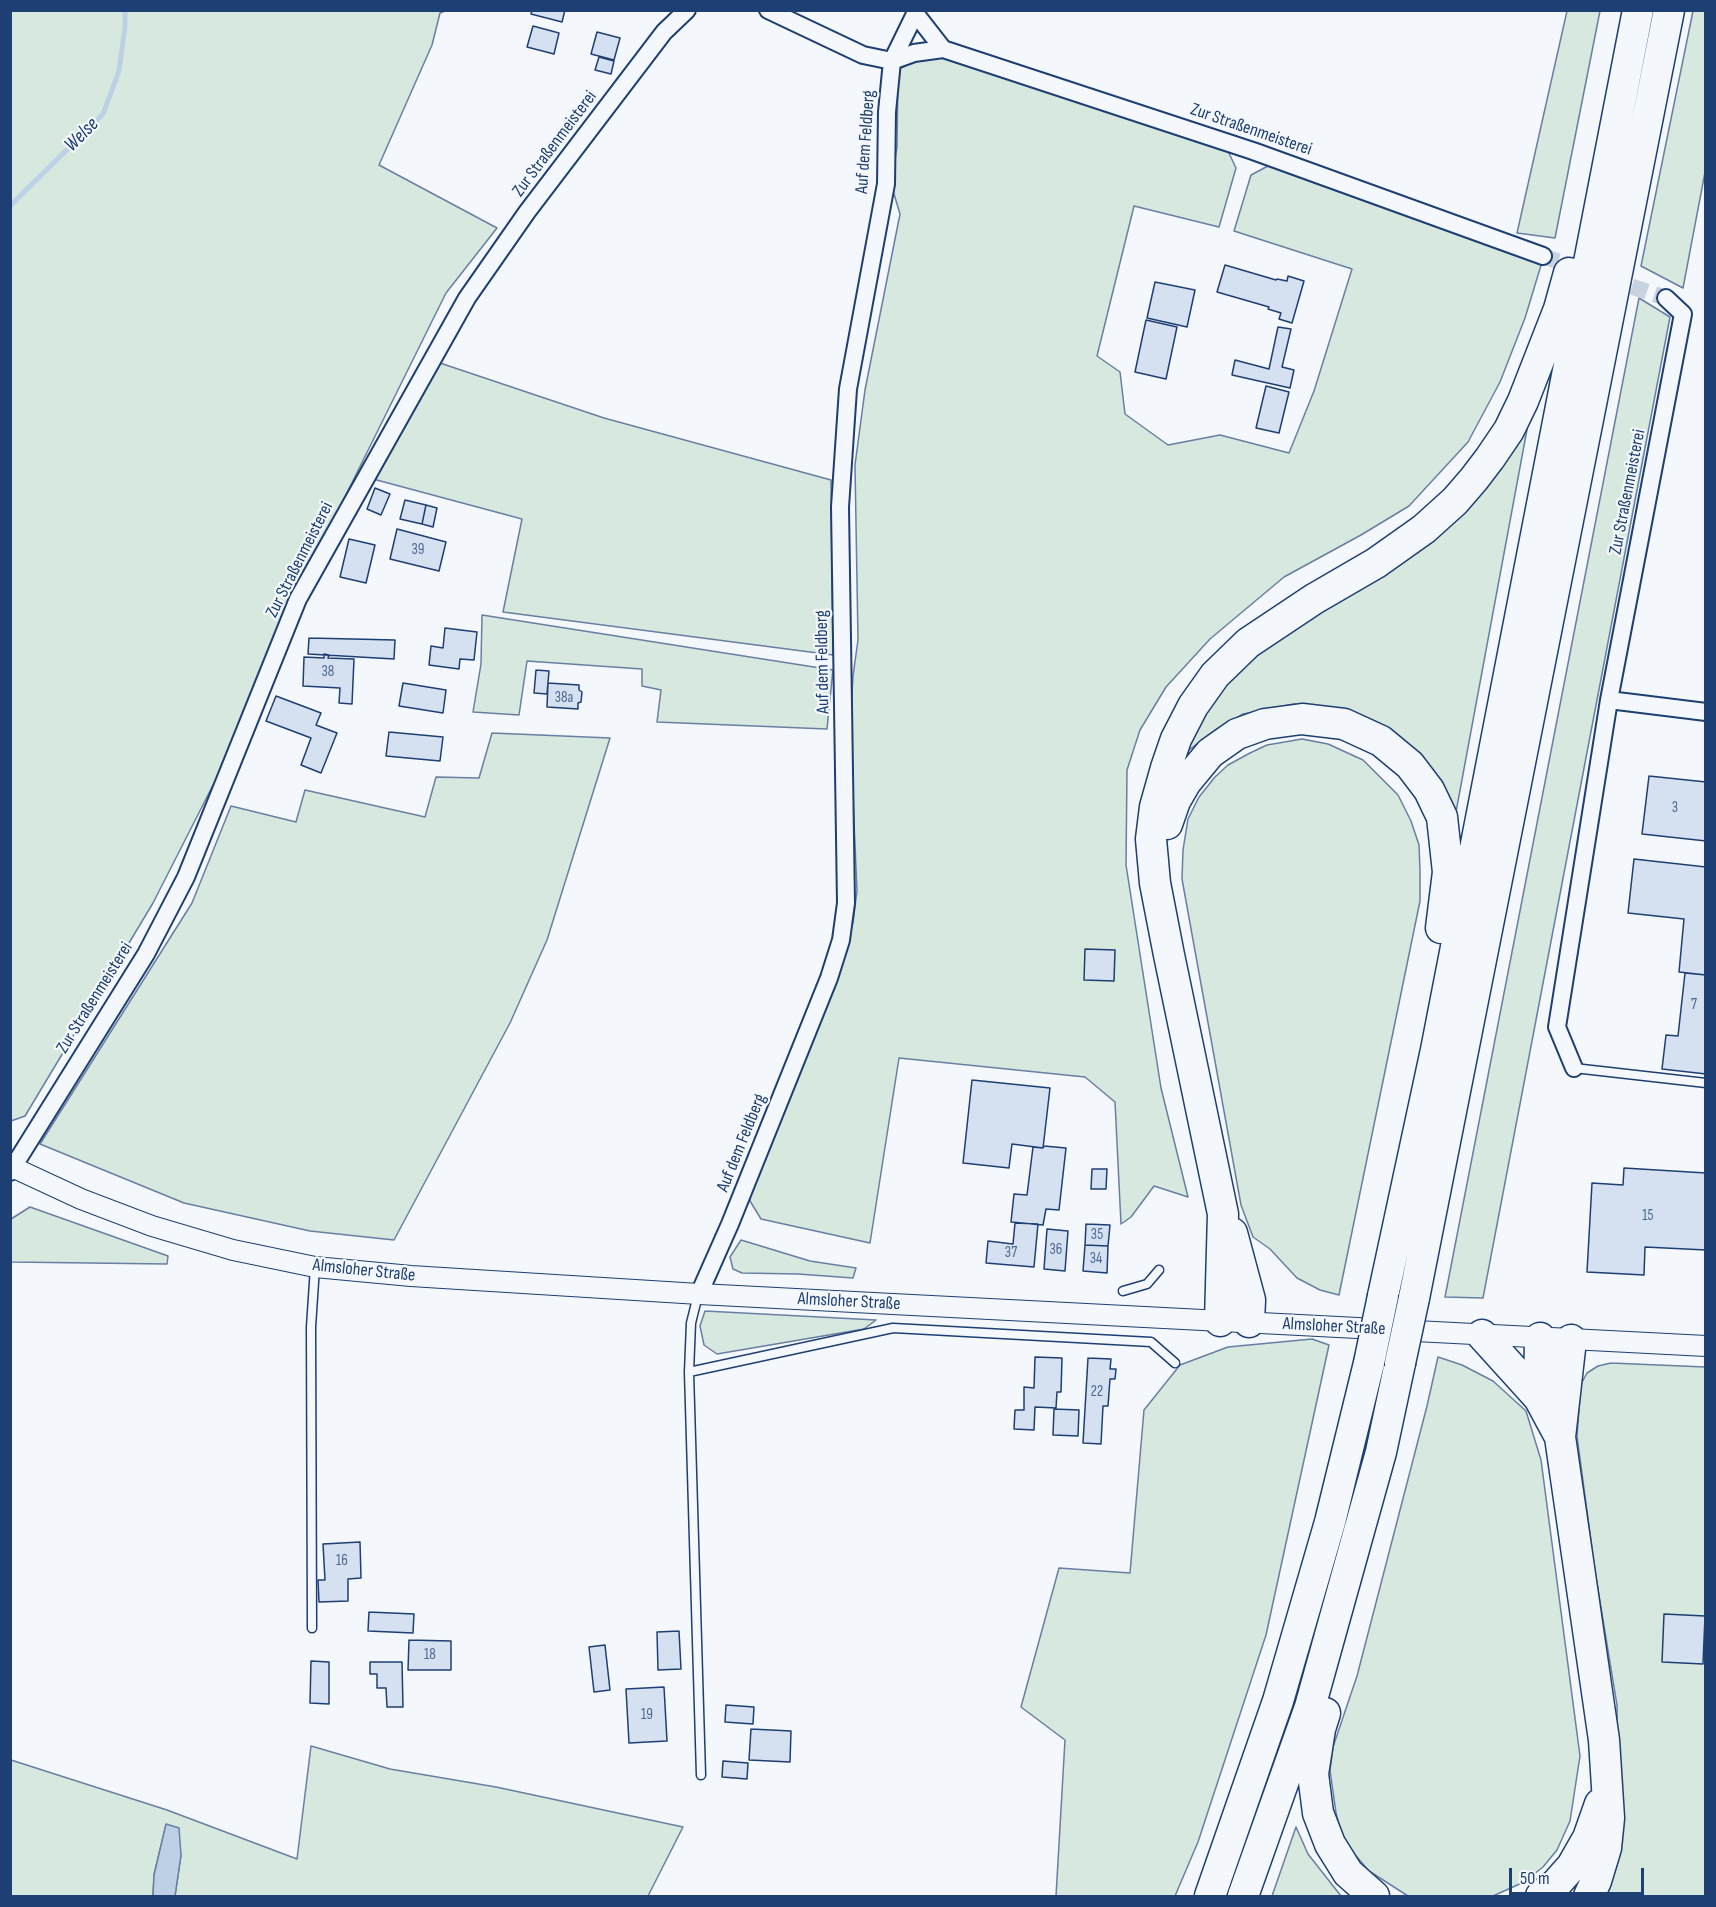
<!DOCTYPE html>
<meta charset="utf-8">
<style>
body{margin:0}
#map{position:relative;width:1716px;height:1907px;overflow:hidden;background:#f4f7fb;font-family:"Sofia Sans Condensed",sans-serif}
canvas{display:block}
.frame{position:absolute;inset:0;border:12px solid #1d3f73;pointer-events:none}
.scale{position:absolute;left:1509px;top:1868px;width:135px;height:27px;box-sizing:border-box;border:3px solid #1d3f73;border-top:0;padding-left:8px;font-size:18px;line-height:21px;white-space:nowrap;color:#1d3f73;-webkit-text-stroke:4px #f4f7fb;paint-order:stroke}
</style>
<div id="map">
<canvas width="1716" height="1907"></canvas>
<div class="frame"></div>
<div class="scale">50 m</div>
</div>
<script>
const c = document.querySelector('canvas').getContext('2d');
c.lineJoin = 'round';
function fill(path, color) { c.fillStyle = color; c.fill(path, 'evenodd'); }
const shape = rows => new Path2D(rows.map(r => 'M' + r).join(''));
function stroke(path, color, width, dash) { c.strokeStyle = color; c.lineWidth = width; c.lineCap = dash ? 'butt' : 'round'; c.setLineDash(dash || []); c.stroke(path); }
function drawText(font, color, halo, rows, align = 'center') {
  c.font = font + ' "Sofia Sans Condensed",sans-serif'; c.lineWidth = 4.5; c.setLineDash([]); c.textBaseline = 'middle'; c.strokeStyle = halo; c.fillStyle = color; for (const [text, x, y, turn = 0] of rows) {
    c.save(); c.translate(x, y); c.rotate((+turn || 0) * Math.PI / 180); c.textAlign = isNaN(turn) ? turn : align; if (halo) c.strokeText(text, 0, 0); c.fillText(text, 0, 0); c.restore();
  }
}
const green = shape([
 [10,11,445,11,440,13,432,45,379,165,497,228,446,293,274,640,237,738,153,903,25,1116,11,1121,10,11],
 [1567,11,1600,11,1555,238,1517,233,1567,11],
 [1693,11,1705,11,1706,167,1683,288,1641,266,1693,11],
 [950,57,1228,151,1236,168,1219,227,1134,206,1097,356,1120,372,1125,414,1168,445,1220,435,1289,453,1314,391,1352,269,1234,231,1251,175,1268,166,1506,252,1542,262,1525,318,1500,382,1468,442,1409,506,1361,535,1284,577,1210,639,1166,687,1140,730,1127,770,1126,865,1161,1088,1188,1197,1154,1186,1131,1217,1121,1224,1115,1102,1085,1077,899,1058,870,1243,761,1219,750,1201,750,1190,847,945,853,922,857,891,850,729,853,676,858,640,855,465,865,390,900,214,891,184,897,147,898,70,913,61,950,57],
 [1639,298,1670,317,1483,1298,1445,1297,1639,298],
 [437,362,604,418,831,480,833,655,503,612,522,519,373,479,437,362],
 [1531,408,1453,828,1427,765,1401,738,1389,728,1368,718,1337,709,1294,704,1243,714,1214,731,1181,756,1222,683,1256,645,1356,587,1531,408],
 [482,615,833,670,827,729,657,722,661,690,642,686,642,669,527,661,519,715,473,712,481,664,482,615],
 [492,733,610,738,547,940,510,1023,394,1240,310,1231,184,1203,40,1144,192,903,231,806,296,822,305,790,425,817,436,777,479,778,492,733],
 [1302,739,1328,744,1363,760,1398,795,1411,821,1419,845,1420,870,1420,901,1339,1295,1320,1290,1297,1278,1270,1249,1253,1237,1241,1205,1182,879,1183,850,1188,819,1199,797,1215,777,1228,765,1250,753,1267,745,1302,739],
 [30,1207,168,1256,167,1264,11,1262,11,1219,30,1207],
 [741,1240,810,1261,856,1268,853,1278,798,1274,742,1273,733,1269,730,1257,741,1240],
 [705,1311,876,1320,864,1329,717,1354,704,1345,700,1326,705,1311],
 [1312,1339,1329,1345,1266,1635,1198,1842,1175,1896,1056,1896,1065,1740,1021,1707,1059,1568,1130,1573,1144,1410,1180,1365,1228,1347,1312,1339],
 [1438,1357,1462,1365,1493,1381,1526,1411,1541,1460,1580,1756,1570,1821,1557,1850,1543,1867,1524,1882,1493,1896,1408,1896,1369,1871,1351,1850,1341,1832,1336,1813,1330,1770,1333,1747,1357,1676,1427,1406,1438,1357],
 [1611,1363,1705,1367,1705,1896,1605,1896,1618,1802,1617,1705,1595,1571,1577,1436,1581,1384,1587,1373,1598,1366,1611,1363],
 [311,1746,390,1769,496,1787,683,1827,648,1896,175,1896,181,1855,166,1825,154,1875,153,1896,11,1896,11,1760,167,1810,297,1859,311,1746],
 [1296,1827,1308,1854,1341,1896,1272,1896,1296,1827]
]);
fill(green, '#d7e8df');
stroke(green, '#687fa3', 1.5);
const water = shape([
 [166,1824,179,1828,181,1855,175,1896,153,1896,154,1875,166,1824]
]);
fill(water, '#bed0e5');
stroke(water, '#687fa3', 1.5);
stroke(shape([
 [10,206,103,114,119,71,125,27,125,10]
]), '#bed0e5', 5);
const building = shape([
 [532,10,565,10,562,22,531,14,532,10],
 [533,26,559,33,554,54,527,47,533,26],
 [597,32,620,38,614,60,591,54,597,32],
 [599,57,614,61,611,74,595,70,599,57],
 [1225,265,1276,280,1277,279,1287,281,1288,276,1304,281,1292,323,1279,319,1281,313,1268,309,1269,307,1217,292,1225,265],
 [1155,282,1195,290,1187,327,1147,318,1155,282],
 [1146,320,1177,327,1166,379,1135,372,1146,320],
 [1278,327,1291,329,1282,367,1294,370,1290,388,1232,375,1235,360,1269,369,1278,327],
 [1266,386,1289,392,1279,433,1256,428,1266,386],
 [375,488,390,494,381,515,367,509,375,488],
 [405,500,426,505,422,524,400,519,405,500],
 [426,505,437,508,433,527,422,524,426,505],
 [397,529,446,542,439,571,390,559,397,529],
 [349,539,375,545,366,583,340,577,349,539],
 [445,628,477,632,474,660,460,659,459,669,429,665,431,646,443,648,445,628],
 [309,638,395,640,394,659,308,654,309,638],
 [324,654,329,655,328,658,354,659,352,704,339,703,340,688,303,686,304,657,324,658,324,654],
 [536,670,549,671,547,694,534,693,536,670],
 [403,683,446,690,443,713,399,706,403,683],
 [548,683,579,685,579,690,582,692,581,702,578,703,578,709,547,707,548,683],
 [276,696,321,713,316,725,337,733,321,773,301,765,311,738,266,721,276,696],
 [389,732,443,737,440,761,386,756,389,732],
 [1649,776,1706,782,1706,841,1642,834,1649,776],
 [1634,859,1706,867,1706,975,1679,972,1684,919,1628,913,1634,859],
 [1085,949,1115,950,1114,981,1084,980,1085,949],
 [1685,973,1706,975,1706,1074,1662,1069,1666,1035,1678,1036,1685,973],
 [972,1080,1050,1088,1043,1148,1012,1144,1009,1168,963,1163,972,1080],
 [1044,1146,1066,1148,1059,1210,1046,1209,1043,1225,1011,1222,1014,1194,1027,1195,1033,1147,1043,1148,1044,1146],
 [1624,1168,1706,1173,1706,1250,1645,1247,1644,1275,1587,1272,1592,1183,1623,1185,1624,1168],
 [1092,1169,1107,1169,1106,1189,1091,1189,1092,1169],
 [1015,1223,1038,1224,1034,1267,986,1263,988,1241,1013,1244,1015,1223],
 [1086,1224,1110,1225,1108,1246,1085,1245,1086,1224],
 [1047,1229,1068,1231,1065,1271,1044,1269,1047,1229],
 [1085,1245,1108,1246,1107,1273,1083,1271,1085,1245],
 [1035,1357,1062,1358,1061,1392,1057,1392,1056,1408,1035,1407,1034,1430,1014,1429,1015,1410,1024,1410,1024,1387,1034,1388,1035,1357],
 [1088,1358,1111,1359,1110,1369,1116,1369,1115,1379,1110,1379,1108,1406,1103,1406,1101,1444,1083,1443,1088,1358],
 [1054,1409,1079,1410,1078,1436,1053,1435,1054,1409],
 [360,1542,361,1578,348,1579,348,1601,319,1602,318,1580,325,1580,323,1544,360,1542],
 [369,1612,414,1614,413,1633,368,1631,369,1612],
 [1664,1614,1705,1616,1703,1664,1662,1662,1664,1614],
 [679,1631,681,1669,658,1670,657,1632,679,1631],
 [409,1640,451,1641,451,1670,408,1670,409,1640],
 [605,1645,610,1690,594,1692,589,1647,605,1645],
 [311,1661,329,1662,329,1704,310,1703,311,1661],
 [370,1662,402,1662,403,1707,387,1707,386,1688,377,1688,377,1674,370,1674,370,1662],
 [664,1687,667,1741,629,1743,626,1689,664,1687],
 [726,1705,754,1707,753,1724,725,1722,726,1705],
 [751,1729,791,1731,790,1762,749,1760,751,1729],
 [723,1761,748,1763,747,1779,722,1777,723,1761]
]);
fill(building, '#d5e0f0');
stroke(building, '#1d3f73', 1.5);
stroke(shape([
 [1543,256,1579,269],
 [1609,279,1666,298]
]), '#c9d2e0', 16, [16, 8]);
const service = shape([
 [1574,1068,1706,1083],
 [1123,1291,1147,1284,1159,1270],
 [698,1295,691,1323,689,1372,701,1775],
 [689,1372,893,1328,1151,1342,1175,1363],
 [312,1628,311,1327,315,1267]
]);
const minor = shape([
 [768,10,863,55,892,61,914,53,943,49,1253,151,1543,256],
 [915,13,943,49],
 [1609,700,1706,712],
 [1574,1068,1557,1027,1609,700,1683,314,1666,298],
 [10,1172,146,954,186,877,298,599,467,298,527,212,664,32,687,10],
 [699,1294,730,1224,829,978,841,940,846,903,840,507,848,389,886,184,887,112,892,61,917,10]
]);
const tertiary = shape([
 [10,1166,81,1199,152,1226,233,1250,315,1267,411,1276,699,1294,1706,1346]
]);
const motorway = shape([
 [1167,824,1175,801,1186,782,1210,753,1237,734,1265,724,1302,719,1344,724,1381,741,1410,765,1429,790,1442,817,1448,872,1441,928],
 [1232,1233,1250,1300,1249,1322],
 [1383,1296,1436,1050,1638,10],
 [1414,1298,1669,10],
 [1220,1321,1223,1214,1169,955,1155,883,1151,839,1155,807,1166,768,1176,739,1193,706,1215,675,1248,643,1314,599,1376,563,1424,529,1455,501,1474,479,1490,458,1509,430,1523,401,1559,309,1569,273],
 [1482,1335,1539,1398,1560,1437],
 [1571,1340,1560,1437,1604,1740,1609,1818,1606,1848,1596,1881,1589,1896],
 [1539,1398,1540,1338],
 [1325,1713,1320,1729,1313,1774,1318,1813,1330,1844,1348,1873,1374,1896],
 [1210,1896,1278,1701,1330,1522,1369,1363],
 [1243,1896,1310,1707,1381,1452,1400,1363],
 [1541,1896,1556,1884,1572,1866,1588,1838,1600,1804]
]);
stroke(service, '#1d3f73', 11);
stroke(minor, '#1d3f73', 20);
stroke(tertiary, '#1d3f73', 22);
stroke(motorway, '#1d3f73', 33);
stroke(service, '#f4f7fb', 8);
stroke(minor, '#f4f7fb', 16);
stroke(tertiary, '#f4f7fb', 20);
stroke(motorway, '#f4f7fb', 30);
const motorwayBridge = shape([
 [1369,1363,1383,1296],
 [1400,1363,1414,1298]
]);
stroke(motorwayBridge, '#1d3f73', 33, []);
stroke(motorwayBridge, '#f4f7fb', 30);
drawText('15px', '#4b6792', null, [
 ["39",418,550],
 ["38",328,672],
 ["38a",564,698],
 ["3",1675,808],
 ["7",1694,1005],
 ["15",1648,1216],
 ["35",1097,1235],
 ["36",1056,1250],
 ["37",1011,1253],
 ["34",1096,1259],
 ["22",1097,1392],
 ["16",342,1561],
 ["18",430,1655],
 ["19",647,1715]
]);
drawText('18px', '#1d3f73', '#f4f7fb', [
 ["Zur Straßenmeisterei",1251,130,19],
 ["Auf dem Feldberg",866,142,-86],
 ["Zur Straßenmeisterei",555,144,-53],
 ["Zur Straßenmeisterei",1628,492,-79],
 ["Zur Straßenmeisterei",300,560,-63],
 ["Auf dem Feldberg",823,662,-91],
 ["Zur Straßenmeisterei",95,998,-58],
 ["Auf dem Feldberg",742,1143,-68],
 ["Almsloher Straße",364,1271,6],
 ["Almsloher Straße",849,1302,3],
 ["Almsloher Straße",1334,1327,3]
]);
drawText('italic 20px', '#1d3f73', '#f4f7fb', [
 ["Welse",82,135,-45]
]);
</script>
